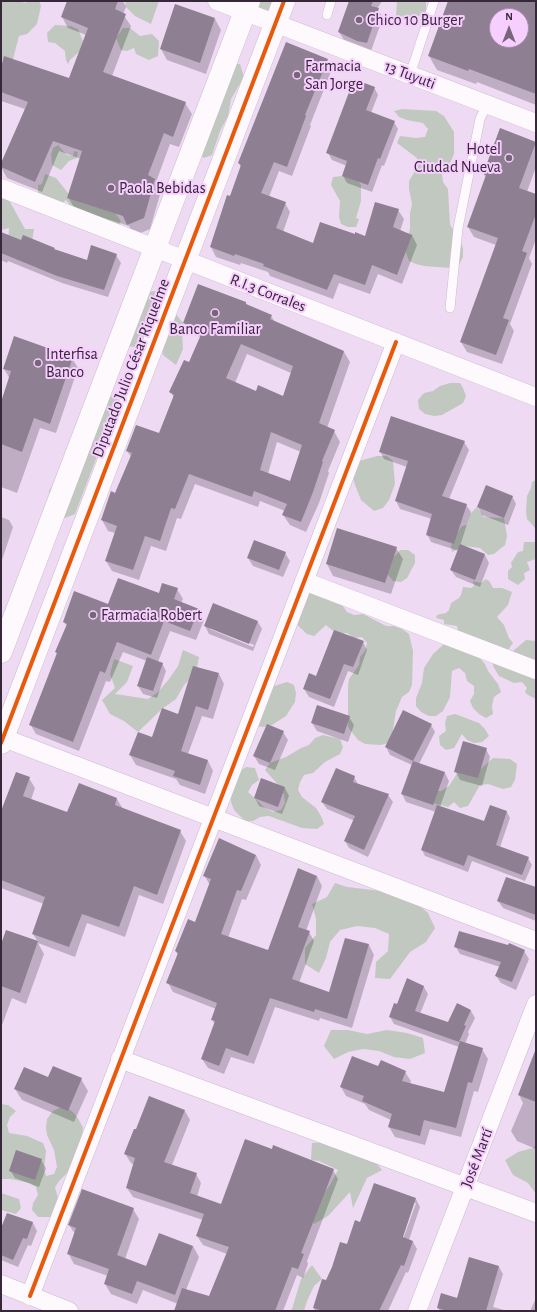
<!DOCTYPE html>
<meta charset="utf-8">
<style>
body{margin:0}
#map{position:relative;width:537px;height:1312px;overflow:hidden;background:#efdaf4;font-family:"Alegreya Sans",sans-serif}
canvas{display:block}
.frame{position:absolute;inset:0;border:2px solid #362739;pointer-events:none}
.north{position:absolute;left:489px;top:8px;width:40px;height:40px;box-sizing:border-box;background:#f7cffe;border:1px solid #aa8caf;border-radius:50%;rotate:0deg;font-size:11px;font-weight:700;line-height:16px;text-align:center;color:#362739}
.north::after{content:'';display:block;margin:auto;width:14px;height:18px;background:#77667a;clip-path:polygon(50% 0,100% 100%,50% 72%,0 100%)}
</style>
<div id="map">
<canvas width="537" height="1312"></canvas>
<div class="frame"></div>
<div class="north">N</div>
</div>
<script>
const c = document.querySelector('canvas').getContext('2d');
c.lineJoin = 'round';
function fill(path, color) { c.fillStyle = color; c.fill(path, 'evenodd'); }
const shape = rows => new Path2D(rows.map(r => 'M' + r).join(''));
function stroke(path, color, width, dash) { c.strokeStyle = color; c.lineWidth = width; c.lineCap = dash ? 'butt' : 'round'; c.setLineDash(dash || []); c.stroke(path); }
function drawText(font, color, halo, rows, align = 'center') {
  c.font = font + ' "Alegreya Sans",sans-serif'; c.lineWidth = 4; c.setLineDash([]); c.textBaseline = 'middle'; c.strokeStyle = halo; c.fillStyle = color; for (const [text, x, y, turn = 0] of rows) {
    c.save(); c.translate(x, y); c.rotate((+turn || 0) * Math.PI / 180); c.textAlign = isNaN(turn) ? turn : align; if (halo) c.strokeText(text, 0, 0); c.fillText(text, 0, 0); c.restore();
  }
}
fill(shape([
 [1,1,17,1,26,3,26,1,39,1,41,6,37,24,27,34,19,36,13,59,1,60],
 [126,1,159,1,151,24,135,16,125,6],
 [255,1,280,1,274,18,251,10],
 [397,1,426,1,426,13,411,19,396,15],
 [55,25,71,26,78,29,83,41,80,51,70,60,68,64,66,60,65,51,55,43,48,42,47,33],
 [123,28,130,28,140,36,152,34,159,41,158,56,149,60,136,54,134,48,127,51,121,50,116,38],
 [231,64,240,64,244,77,231,99,228,116,220,131,212,155,204,158,197,153],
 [402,109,436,111,444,116,454,132,454,154,451,161,442,174,443,182,448,189,450,225,460,240,463,248,463,257,459,265,451,268,424,266,416,264,409,261,406,253,405,245,410,229,410,213,412,204,409,189,409,181,418,166,417,158,397,143,400,136,416,138,425,137,428,129,423,123,407,120,399,117,394,111],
 [58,145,67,155,73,156,74,151,78,152,77,158,69,161,61,170,52,165,51,155,53,148],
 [45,174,56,178,68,193,80,202,115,213,121,221,118,227,66,214,69,204,66,200,55,209,38,196,38,185,42,184],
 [342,176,356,178,361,185,361,201,356,218,359,219,356,227,348,227,341,224,339,217,340,201,331,185,333,177],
 [1,196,10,202,25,229,34,229,32,241,8,244,9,228,1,230],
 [158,291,183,323,182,332,183,349,176,365,163,355,160,339,146,332,138,347,122,346,141,292],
 [450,383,460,383,463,388,466,396,463,403,442,415,434,416,425,414,419,409,418,400,424,393,433,391,440,386],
 [108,395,123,402,109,437,99,451,75,514,60,520,49,508,49,491],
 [377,456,387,456,393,461,395,484,389,500,383,508,374,511,361,500,355,485,353,477,359,461],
 [536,480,536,529,527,519,526,512,527,496,531,488,532,482],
 [477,507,484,517,504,518,507,536,505,545,494,554,488,555,480,548,464,546,452,552,451,546,457,533,462,526,467,525,470,514],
 [524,542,536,542,536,559,527,562,530,570,524,573,525,579,518,585,508,579,508,571,512,567,511,563,518,552,523,551],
 [400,550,408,550,415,555,415,563,407,578,401,582,393,581,388,575,387,567,389,560,396,555],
 [486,579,490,582,493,588,502,588,512,592,508,605,497,617,504,625,509,638,513,643,508,650,513,651,526,640,536,641,536,699,528,695,525,692,527,688,522,682,514,683,499,676,493,666,493,661,459,633,457,626,444,624,444,620,436,618,437,615,446,613,449,610,451,603,459,598,461,595,463,587,471,588,474,586,473,581,481,583],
 [312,591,342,605,347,612,354,615,363,614,386,626,394,626,402,629,409,634,413,651,412,685,409,692,402,697,396,711,392,736,388,743,381,745,365,744,358,740,348,727,348,687,349,679,359,665,360,657,365,651,367,643,362,637,354,638,347,633,340,634,332,630,326,625,314,636,307,634,291,619,292,603],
 [444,644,479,657,485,664,488,671,498,684,501,692,494,697,492,706,493,714,486,718,479,714,473,708,470,701,474,694,474,686,467,681,465,673,459,668,452,671,450,697,443,711,436,716,429,716,421,712,416,706,416,698,422,683,424,668,433,654],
 [183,650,199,657,196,673,184,685,176,699,162,709,138,732,124,721,110,714,102,700,115,688,110,674,114,659,133,666,127,682,115,694,148,699,158,692,169,679,178,666],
 [287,682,294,685,296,693,295,702,286,716,272,725,264,727,255,726,271,687],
 [455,714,479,723,485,729,489,736,482,742,474,743,467,740,462,734,454,748,446,750,440,745,439,736,446,731,445,723,447,716],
 [323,735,340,739,343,747,340,754,325,762,313,773,304,775,300,782,298,790,302,797,316,808,321,816,324,824,317,829,302,828,269,816,260,817,253,821,245,821,234,810,231,802,231,787,239,772,246,767,255,768,259,780,252,785,248,792,265,808,273,812,281,810,285,803,284,795,281,788,265,770,270,763,286,757,301,748,309,745,315,738],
 [493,758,510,759,517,764,515,780,511,787,503,789,488,784,480,785,468,806,460,808,454,802,448,807,432,803,433,791,441,791,449,786,458,772,466,775,474,775],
 [335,883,347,887,381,891,415,902,428,913,435,928,426,942,410,952,390,979,375,978,376,962,388,951,389,934,375,928,357,926,340,930,330,942,326,958,319,973,305,964,305,948,316,935,316,919,312,904,327,897],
 [331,1030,348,1030,367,1034,387,1030,407,1033,423,1038,425,1053,410,1059,394,1057,379,1051,363,1049,348,1052,334,1059,324,1046],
 [1,1104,8,1105,16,1111,10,1117,7,1125,9,1133,27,1136,43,1143,46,1151,44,1168,46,1176,54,1174,57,1167,54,1150,47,1135,46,1128,47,1119,53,1111,59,1108,68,1108,74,1113,79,1120,83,1128,82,1136,72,1168,60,1180,55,1187,59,1202,54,1217,38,1217,32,1210,33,1203,38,1195,36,1187,29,1183,11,1179,1,1179],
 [327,1142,372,1157,382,1170,367,1178,353,1208,350,1192,328,1216,314,1224,305,1210,319,1199,330,1185,338,1170,319,1161,311,1160,312,1143],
 [536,1144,536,1194,528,1183,513,1175,505,1160,518,1152,533,1148],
 [1,1193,19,1199,21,1208,16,1214,1,1210],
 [312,1265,322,1279,314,1286,307,1301,304,1311,290,1311,292,1309,301,1279]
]), '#c0c8bf');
fill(shape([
 [68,1,123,1,126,7,123,14,131,26,112,76,185,103,192,114,179,147,170,144,156,182,161,191,150,229,134,236,129,226,75,209,68,197,81,159,59,151,42,192,7,178,1,167,25,109,1,101,1,70,69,79,86,35,68,28,62,17],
 [350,1,382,1,377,9,383,17,371,51,362,49,344,40,339,32],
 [449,1,536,1,536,105,477,82,476,84,437,70,429,56],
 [497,16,521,16,521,40,497,40],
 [215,19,221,30,206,74,167,60,161,49],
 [327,60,332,69,310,125,311,126,292,176,279,171,269,197,285,203,290,212,283,232,313,244,355,235,366,237,398,210,404,219,400,231,412,235,417,245,402,284,378,274,370,294,339,283,333,299,270,276,268,272,241,263,240,265,216,257,211,247,241,168,239,163],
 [374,87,378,95,371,113,394,122,398,129,384,166,382,165,372,192,347,183,343,176,347,166,332,160,328,153],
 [536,143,536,167,527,192,536,196,536,239,529,258,532,264,510,324,514,331,502,364,467,352,461,342,496,245,474,237,468,227,486,178,484,174],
 [1,233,21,241,23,237,54,249,55,250,88,261,116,255,121,263,108,297,62,283,8,261,7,263,1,260],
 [246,303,247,306,271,316,275,322,344,352,350,362,327,428,334,431,340,442,328,471,329,473,319,503,306,532,290,525,283,515,285,511,260,501,258,507,195,484,181,519,177,518,166,551,151,546,139,580,112,571,106,561,115,533,108,531,102,520,116,494,131,457,127,451,160,434,174,398,171,392,190,363,201,337,190,334,184,323],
 [247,354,291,373,283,397,256,392,235,383],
 [277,442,301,452,290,482,268,474],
 [72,358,78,368,56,433,40,428,17,493,1,487,1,405,10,379,4,369],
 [464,442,469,450,449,499,466,505,471,512,460,546,485,555,489,563,480,587,456,577,451,570,459,551,431,542,427,534,432,519,400,509,396,501,407,467,384,459,380,451],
 [512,496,516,504,508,525,482,515,478,507],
 [1,517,9,520,13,527,1,563],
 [338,529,396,548,403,559,391,594,333,576,327,564],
 [285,553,290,561,283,577,253,566,248,558],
 [177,589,183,599,181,603,198,610,204,620,196,640,170,631,158,662,162,663,166,671,157,698,143,694,138,686,147,661,123,652,110,682,106,681,79,751,36,734,30,724,57,655,56,652,67,626,64,622,109,605],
 [258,622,262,629,253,651,209,634,205,626],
 [210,627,254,645,253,647,210,629],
 [363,642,367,650,358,675,348,671,334,707,309,697,304,689,316,677],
 [219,674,224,684,213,719,202,716,188,754,208,761,213,771,205,794,180,785,176,779,136,765,130,755,179,715],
 [349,717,354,725,348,742,317,731,312,723],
 [431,725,435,732,419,764,445,773,449,781,440,807,484,823,490,806,507,812,510,818,500,847,528,858,532,865,525,881,472,861,468,872,425,856,422,850,436,812,406,802,402,794,412,765,390,755,386,747],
 [283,732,288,740,275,770,259,764,254,756],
 [486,749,490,757,482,786,460,780,456,772],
 [354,777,358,784,388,795,393,802,368,857,349,848,345,841,355,821,327,809,322,802],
 [29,778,35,788,31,800,68,813,117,799,123,809,180,831,186,841,163,904,139,895,125,937,87,923,75,957,38,943,44,954,26,1004,12,998,1,1028,1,947,7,931,38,942,33,934,44,904,1,888,1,814],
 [285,788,289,796,282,814,259,806,255,798],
 [256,855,261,865,246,900,242,899,228,938,268,951,317,876,322,886,306,931,309,932,314,941,299,983,330,993,346,939,369,945,374,955,352,1028,320,1018,319,1021,275,1007,254,1064,231,1057,224,1074,208,1068,202,1059,215,1025,212,1019,216,1009,173,992,168,983,178,956,176,951,196,923,210,885,204,875],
 [536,888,536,921,503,908,498,901],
 [455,946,524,951,529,959,516,990,501,983,496,976,500,967,460,954],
 [408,979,424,987,428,994,420,1014,448,1024,458,1004,471,1011,475,1018,468,1032,469,1034,465,1044,482,1049,488,1059,478,1092,474,1091,461,1137,430,1129,425,1145,395,1137,389,1127,391,1120,369,1110,365,1104,346,1096,341,1087,378,1068,405,1072,411,1081,410,1084,445,1093,459,1047,394,1024,390,1017,398,1006],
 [536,1051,536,1149,517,1141,511,1131,523,1103,519,1095],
 [49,1079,81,1079,88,1091,74,1122,22,1100,15,1089],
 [185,1111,190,1120,172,1165,196,1174,201,1183,197,1197,221,1205,333,1170,338,1179,307,1261,308,1264,303,1278,297,1275,283,1311,176,1311,178,1304,143,1290,137,1304,111,1294,105,1284,108,1276,74,1264,68,1253,75,1234,69,1225,133,1209,139,1219,125,1259,147,1268,193,1246,199,1257,186,1290,210,1298,227,1254,203,1245,197,1236,203,1220,133,1197,127,1188,134,1165,131,1163,125,1154],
 [41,1160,46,1168,39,1187,15,1178,10,1170],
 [416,1199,420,1207,409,1240,413,1242,417,1249,408,1273,406,1272,388,1311,315,1311,314,1308,327,1281,348,1245],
 [414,1203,416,1203,402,1242,400,1242],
 [8,1214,33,1223,37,1231,31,1246,28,1245,18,1267,1,1260,1,1231],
 [469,1258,499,1267,503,1274,493,1307,508,1311,440,1311,438,1308,457,1299],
 [536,1298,536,1311,530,1311]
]), '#0003');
fill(shape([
 [67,1,118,1,115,9,126,14,103,72,186,102,173,137,164,133,148,175,155,179,144,218,127,225,123,216,67,198,82,151,53,141,35,182,1,167,1,163,28,102,1,92,1,67,4,56,69,78,88,28,61,17],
 [349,1,373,1,371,6,379,8,367,43,357,41,338,32],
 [448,1,536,1,536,94,469,69,468,71,428,56],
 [497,16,521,16,521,40,497,40],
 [175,4,215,18,200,63,160,49],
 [286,42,328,59,305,115,306,116,287,167,274,162,261,193,286,202,276,228,313,243,320,222,355,234,355,232,365,236,375,202,399,209,393,227,412,235,397,275,372,265,365,285,334,274,327,290,263,266,264,264,235,254,234,256,210,247,227,195,230,196,241,165,238,163],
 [354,79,375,87,366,110,395,121,380,159,378,158,368,185,342,176,347,161,326,153],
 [500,128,536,142,519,188,536,194,536,214,522,251,527,253,503,318,509,320,496,355,460,342,498,238,467,227,486,175,483,174],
 [1,232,21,240,23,235,55,248,54,249,87,260,91,245,117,254,104,290,57,276,1,253],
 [198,284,246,302,246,304,272,315,270,319,344,351,319,423,335,430,322,461,323,462,313,492,301,522,282,515,287,504,254,491,252,497,189,474,175,509,171,508,160,541,145,536,133,570,105,561,117,526,101,520,111,491,115,493,132,453,126,451,136,425,159,433,174,395,169,392,184,360,189,362,203,330,183,323],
 [241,344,293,366,283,396,258,385,256,391,226,378],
 [271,432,302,445,290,481,260,470],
 [14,336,73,357,50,424,34,418,22,452,1,444,1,402,11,371,3,369],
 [391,416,465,441,442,496,467,504,454,544,426,535,432,514,395,501,408,461,379,452],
 [486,485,513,496,504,518,477,507],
 [337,528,397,547,385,583,326,564],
 [254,540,286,552,279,570,247,558],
 [460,544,485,554,475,580,450,570],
 [118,578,159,593,162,583,178,588,174,599,199,609,190,631,164,621,151,655,117,642,105,673,100,671,73,742,29,725,57,653,55,652,67,624,63,622,74,591,108,604],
 [213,603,258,621,249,644,204,626],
 [334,630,364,641,353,667,344,664,330,699,303,689,309,673,316,676],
 [147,657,163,663,153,691,137,686],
 [193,666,219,673,208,710,196,706,181,751,208,760,200,785,173,776,175,771,129,755,138,732,152,737,162,708,178,714],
 [317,705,350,716,344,734,311,723],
 [403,710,432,724,413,761,385,747],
 [267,724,284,731,270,763,253,756],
 [463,741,487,748,478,778,454,772],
 [413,761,445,772,433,805,401,794],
 [336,768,355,776,353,782,389,794,364,850,344,841,355,816,321,802],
 [16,772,30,777,23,796,67,812,79,783,117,798,115,805,181,830,157,895,134,886,119,927,82,914,69,947,32,934,45,897,1,880,1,811],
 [261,778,285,787,278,807,254,798],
 [437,805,484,821,490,805,507,811,496,845,529,857,522,875,468,855,464,866,421,850],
 [219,838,256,855,241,891,237,890,221,934,268,950,298,868,317,876,298,927,310,931,292,979,329,992,345,938,369,944,347,1019,315,1009,314,1012,270,998,248,1056,226,1048,219,1066,201,1059,215,1021,211,1020,217,1003,166,983,178,953,175,951,188,919,195,922,211,879,203,876],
 [506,877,536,887,536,915,497,901],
 [6,930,38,941,20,993,1,986,1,944],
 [459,931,508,945,509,943,525,950,512,982,495,976,501,962,454,947],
 [407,978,424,986,415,1011,448,1022,457,1003,471,1010,464,1025,466,1026,459,1042,389,1017,394,1003,397,1004],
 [460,1041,483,1048,472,1083,468,1082,456,1128,424,1120,420,1136,388,1127,392,1114,362,1101,364,1096,340,1087,352,1056,378,1066,381,1060,406,1071,402,1081,444,1092],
 [535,1051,536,1051,536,1102,518,1095],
 [53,1066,82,1078,68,1111,14,1089,24,1067,48,1077],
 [149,1096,185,1110,164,1162,197,1173,190,1193,221,1204,245,1139,272,1149,273,1145,334,1169,301,1253,304,1254,298,1269,292,1267,275,1311,174,1311,182,1288,209,1296,229,1247,196,1236,204,1214,126,1188,135,1158,124,1154,134,1129,136,1129],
 [16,1150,42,1159,35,1180,9,1171],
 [374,1183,416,1198,403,1237,413,1241,404,1266,401,1265,379,1311,323,1311,313,1308,322,1279,326,1280,332,1267,340,1242,347,1244,355,1220,360,1222],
 [82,1189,134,1208,117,1255,146,1266,159,1233,193,1246,175,1295,137,1281,132,1294,104,1284,109,1269,67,1254,76,1228,68,1225],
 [7,1213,33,1222,27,1239,23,1238,13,1260,1,1255,1,1228],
 [469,1257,499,1266,486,1311,447,1311,437,1308,441,1293,457,1298]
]), '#8f7f92');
const lane = shape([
 [327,15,331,1],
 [410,75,434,1],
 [450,308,458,228,480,119,487,105]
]);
const street = shape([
 [217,1,536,123],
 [1,188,536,397],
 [304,581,536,670],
 [1,737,536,941],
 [120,1059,536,1213],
 [1,1284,69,1311],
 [30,1296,396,342],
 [417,1311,536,1004]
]);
const secondary = shape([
 [1,652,249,1],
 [1,743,284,1]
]);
stroke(lane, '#cabace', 10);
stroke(street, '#cabace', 19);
stroke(secondary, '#cabace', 23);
stroke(lane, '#fdf9fd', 9);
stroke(street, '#fdf9fd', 18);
stroke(secondary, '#fdf9fd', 22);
stroke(shape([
 [1,743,284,1],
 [30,1296,396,342]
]), '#e8590c', 4);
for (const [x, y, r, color] of [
 [359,20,4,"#77667a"],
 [297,75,4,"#77667a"],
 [509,158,4,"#77667a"],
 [111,188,4,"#77667a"],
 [215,313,4,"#77667a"],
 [38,363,4,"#77667a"],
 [93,615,4,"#77667a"]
]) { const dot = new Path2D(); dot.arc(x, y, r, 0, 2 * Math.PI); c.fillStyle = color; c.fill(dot); stroke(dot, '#f7cffe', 1.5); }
drawText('16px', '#362739', '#f7cffe', [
 ["Chico 10 Burger",367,20],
 ["Farmacia",305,66],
 ["San Jorge",305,84],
 ["Hotel",501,149,"right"],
 ["Ciudad Nueva",501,167,"right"],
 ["Paola Bebidas",119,188],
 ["Banco Familiar",215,329,"center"],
 ["Interfisa",46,354],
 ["Banco",46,372],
 ["Farmacia Robert",101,615]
], 'left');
drawText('16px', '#362739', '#f7cffe', [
 ["13 Tuyuti",410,75,21],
 ["R.I.3 Corrales",268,293,21],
 ["Diputado Julio César Riquelme",131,368,-69],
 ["José Martí",477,1158,-69]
]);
</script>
